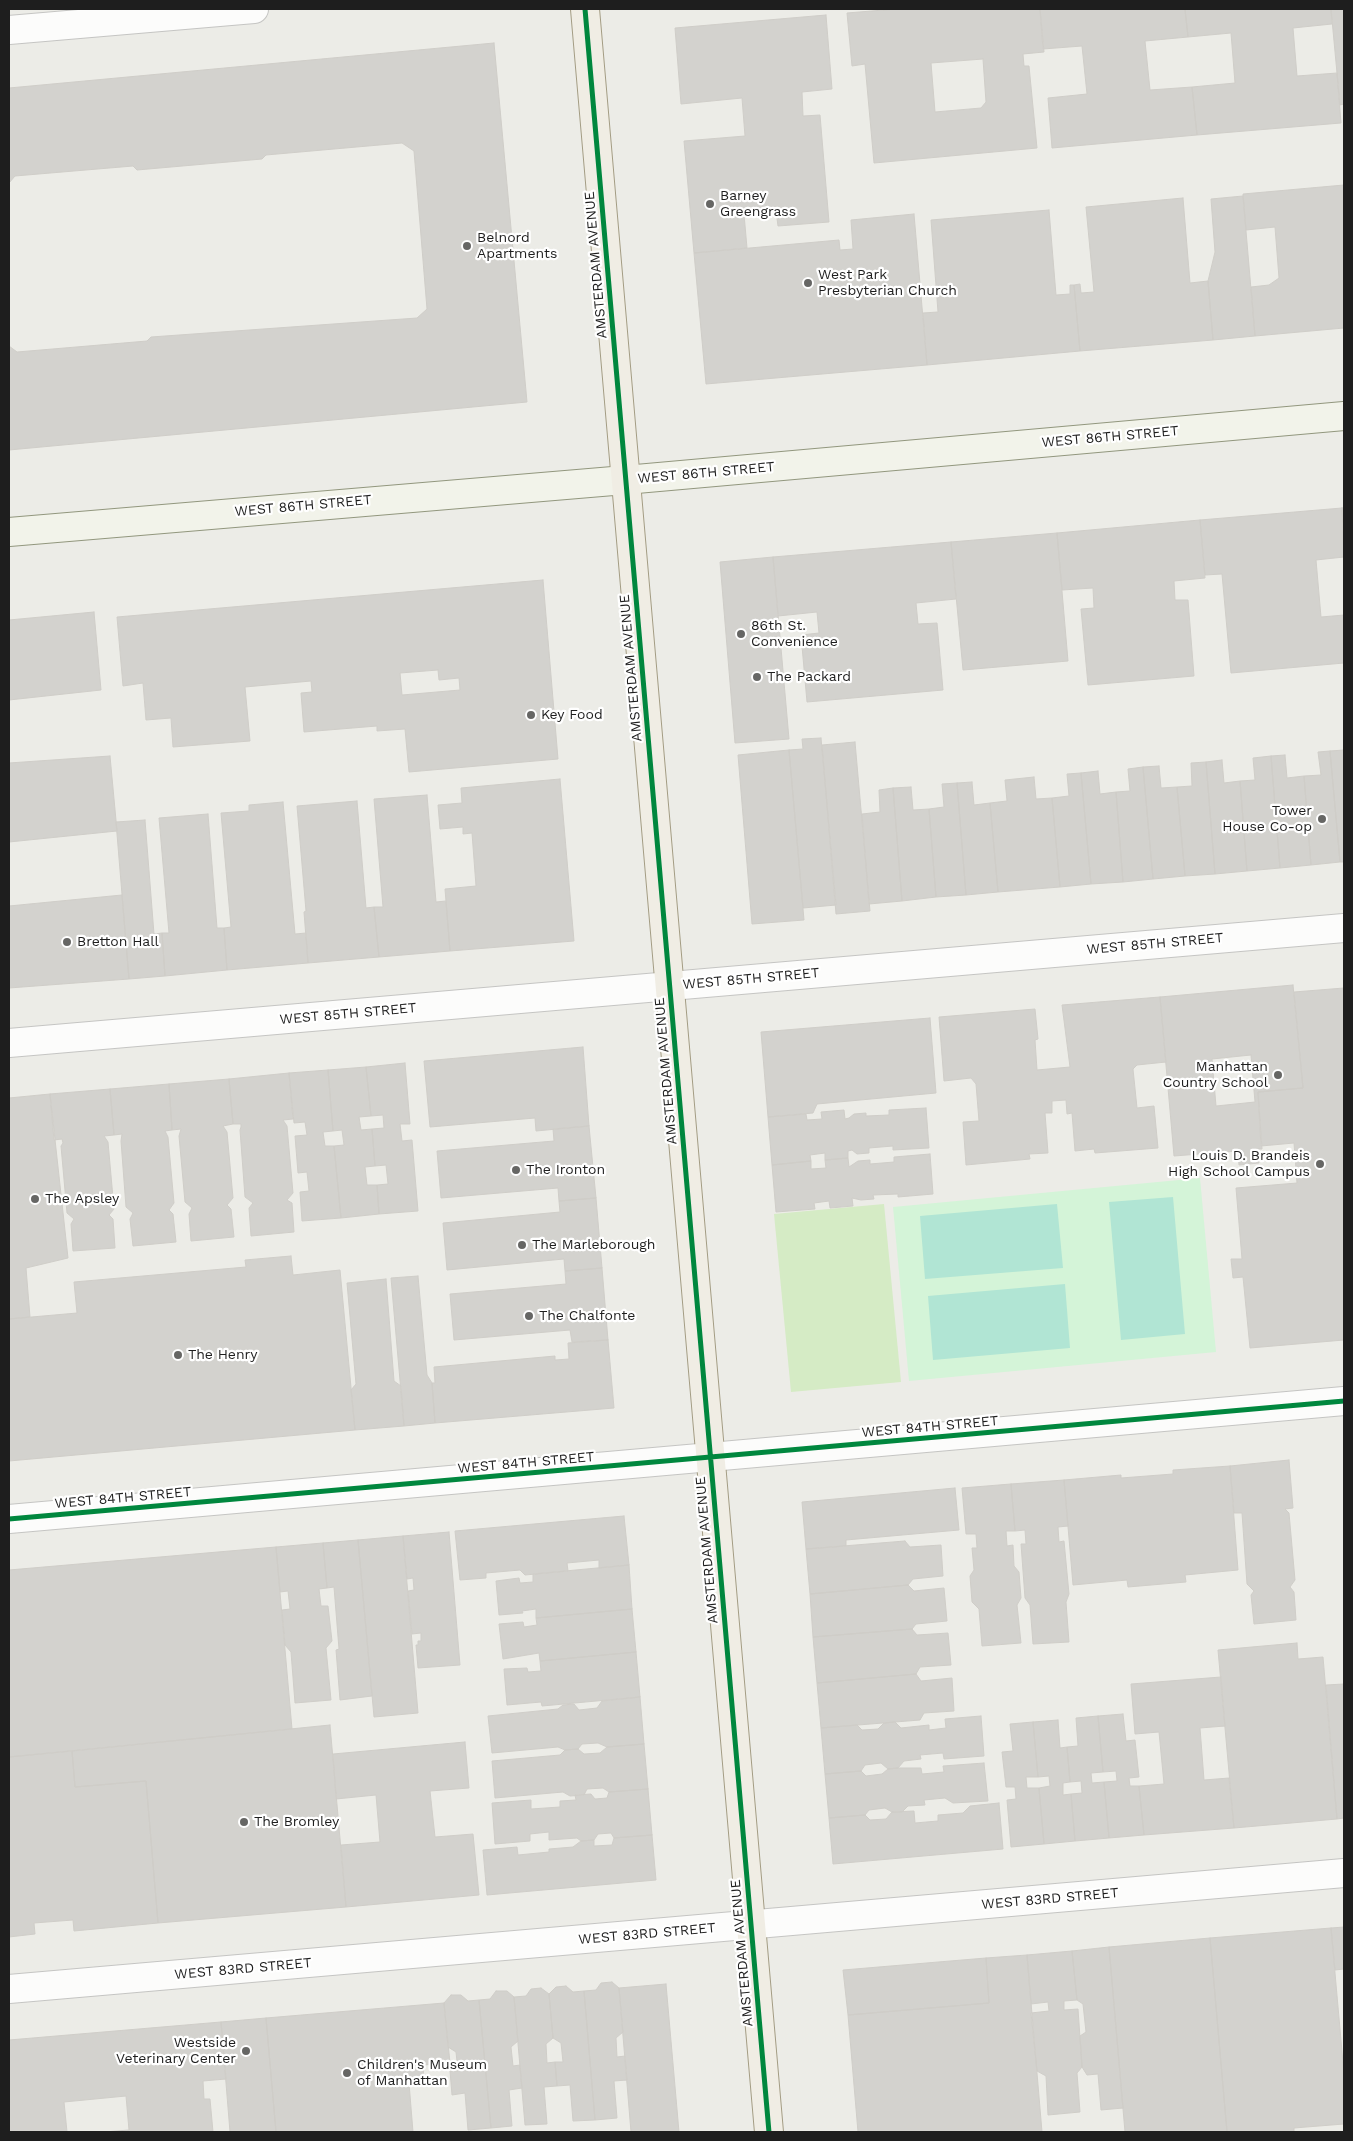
<!DOCTYPE html>
<style>
body{margin:0}
#map{position:relative;width:1353px;height:2141px;overflow:hidden;background:#ecece7;font-family:"Work Sans",sans-serif}
canvas{display:block}
.frame{position:absolute;inset:0;border:10px solid #1e1e1e;pointer-events:none}
</style>
<div id="map">
<canvas width="1353" height="2141"></canvas>
<div class="frame"></div>
</div>
<script>
const c = document.querySelector('canvas').getContext('2d');
c.lineJoin = 'round';
function fill(path, color) { c.fillStyle = color; c.fill(path, 'evenodd'); }
const shape = rows => new Path2D(rows.map(r => 'M' + r).join(''));
function stroke(path, color, width, dash) { c.strokeStyle = color; c.lineWidth = width; c.lineCap = dash ? 'butt' : 'round'; c.setLineDash(dash || []); c.stroke(path); }
function drawText(font, color, halo, rows, align = 'center') {
  c.font = font + ' "Work Sans",sans-serif'; c.lineWidth = 4.5; c.setLineDash([]); c.textBaseline = 'middle'; c.strokeStyle = halo; c.fillStyle = color; for (const [text, x, y, turn = 0] of rows) {
    c.save(); c.translate(x, y); c.rotate((+turn || 0) * Math.PI / 180); c.textAlign = isNaN(turn) ? turn : align; if (halo) c.strokeText(text, 0, 0); c.fillText(text, 0, 0); c.restore();
  }
}
fill(shape([
 [884,1204,901,1382,791,1392,774,1214]
]), '#d5ebc5');
fill(shape([
 [1200,1178,1216,1352,909,1381,893,1207]
]), '#d4f4d8');
fill(shape([
 [1173,1197,1185,1334,1121,1340,1109,1202],
 [1057,1204,1063,1268,925,1279,920,1216],
 [1065,1284,1070,1348,933,1360,928,1296]
]), '#b1e5d4');
const building = shape([
 [896,9,1040,9,1044,52,1023,54,1024,66,1029,66,1037,148,874,163,865,64,852,66,847,13,896,9],
 [983,59,986,102,981,108,935,112,931,63,983,59],
 [1040,9,1185,9,1188,37,1145,41,1150,90,1192,87,1197,135,1052,148,1048,98,1087,94,1082,46,1043,49,1040,9],
 [1185,9,1331,9,1332,24,1293,28,1297,76,1337,73,1341,123,1197,135,1192,87,1235,83,1231,33,1188,37,1185,9],
 [1331,9,1344,9,1344,104,1340,105,1331,9],
 [826,15,832,89,802,92,803,116,820,115,829,222,778,226,776,211,744,214,747,248,694,253,684,141,745,136,742,98,681,104,675,28,826,15],
 [494,43,527,402,9,450,9,346,17,352,147,341,151,337,417,318,427,309,414,151,402,143,266,155,262,159,137,170,133,166,15,176,9,183,9,88,494,43],
 [1344,185,1344,328,1255,336,1251,287,1269,285,1279,278,1275,227,1246,230,1243,194,1344,185],
 [1243,196,1255,336,1213,340,1208,281,1215,252,1211,199,1243,196],
 [1183,198,1190,283,1208,281,1213,340,1080,351,1074,285,1080,284,1081,293,1094,292,1086,207,1183,198],
 [1049,210,1056,295,1070,294,1070,285,1074,285,1080,351,927,365,923,313,938,312,931,220,1049,210],
 [914,214,927,365,706,384,694,253,839,240,840,250,853,249,851,220,914,214],
 [1342,508,1344,508,1344,538,1342,508],
 [1342,508,1344,557,1316,560,1321,617,1344,615,1344,663,1231,673,1222,574,1205,575,1200,520,1342,508],
 [1200,520,1205,578,1174,581,1175,600,1188,600,1194,676,1088,685,1081,609,1094,608,1093,588,1062,590,1057,533,1200,520],
 [1057,533,1068,661,963,670,951,542,1057,533],
 [951,542,956,599,916,603,918,624,937,623,943,690,807,702,801,635,819,633,817,612,778,616,773,557,951,542],
 [773,557,789,739,735,743,720,562,773,557],
 [543,580,558,759,409,772,405,729,377,731,377,726,304,732,301,693,312,692,311,681,245,687,250,741,173,747,171,718,146,720,143,683,123,686,117,617,543,580],
 [438,670,439,680,459,678,460,690,402,695,400,673,438,670],
 [94,612,101,690,9,700,9,620,94,612],
 [821,738,836,905,803,908,789,750,803,749,802,739,821,738],
 [855,742,870,911,836,914,822,745,855,742],
 [789,750,804,920,752,924,738,755,789,750],
 [1344,750,1344,862,1340,862,1330,751,1344,750],
 [1330,751,1340,862,1311,865,1304,776,1321,775,1318,752,1330,751],
 [1285,755,1287,778,1304,776,1311,865,1280,868,1271,756,1285,755],
 [110,756,117,831,9,842,9,763,110,756],
 [1271,756,1280,868,1247,871,1240,781,1255,780,1253,758,1271,756],
 [1222,760,1224,783,1240,781,1247,871,1215,874,1206,762,1222,760],
 [1206,762,1215,874,1185,876,1177,787,1192,786,1191,763,1206,762],
 [1159,766,1161,788,1177,787,1185,876,1153,879,1143,767,1159,766],
 [1143,767,1153,879,1123,882,1116,792,1130,791,1128,769,1143,767],
 [1098,771,1100,794,1116,792,1123,882,1091,884,1081,773,1098,771],
 [1081,773,1091,884,1060,887,1052,798,1069,796,1067,774,1081,773],
 [1034,777,1036,799,1052,798,1060,887,998,892,990,803,1007,801,1005,780,1034,777],
 [560,779,574,941,450,951,445,889,476,886,472,833,463,834,463,827,440,829,438,805,462,803,461,788,560,779],
 [972,782,974,805,990,803,998,892,966,895,957,783,972,782],
 [957,783,966,895,936,897,929,809,944,807,942,784,957,783],
 [911,787,913,810,929,809,936,897,902,901,893,788,911,787],
 [893,788,902,901,869,904,862,814,880,812,879,790,893,788],
 [427,795,436,902,446,901,450,951,379,957,374,907,383,907,374,799,427,795],
 [357,801,366,908,374,907,379,957,308,963,304,912,306,911,297,806,357,801],
 [283,802,295,934,306,933,308,963,227,970,224,928,231,927,221,813,249,811,249,805,283,802],
 [208,814,217,928,224,928,227,970,165,976,162,933,169,933,159,818,208,814],
 [145,820,154,934,162,933,165,976,129,979,116,822,145,820],
 [122,895,129,979,9,988,9,906,122,895],
 [1293,985,1303,1088,1258,1092,1262,1149,1258,1149,1259,1163,1239,1165,1238,1151,1174,1156,1160,997,1293,985],
 [1251,1055,1255,1102,1216,1106,1212,1059,1251,1055],
 [1344,988,1344,1340,1250,1348,1243,1277,1233,1278,1231,1259,1242,1259,1236,1188,1297,1183,1294,1143,1261,1146,1258,1092,1303,1088,1294,992,1344,988],
 [1160,997,1166,1062,1137,1065,1133,1069,1137,1108,1154,1106,1158,1148,1095,1153,1094,1149,1075,1151,1072,1113,1067,1114,1066,1100,1052,1101,1052,1113,1045,1113,1048,1153,1029,1154,1030,1159,966,1165,963,1122,979,1121,976,1084,971,1078,944,1081,939,1017,1035,1009,1038,1039,1035,1040,1037,1070,1070,1067,1062,1005,1160,997],
 [930,1018,936,1093,817,1104,813,1113,768,1117,761,1032,930,1018],
 [583,1047,589,1126,536,1131,535,1118,430,1127,424,1061,583,1047],
 [405,1063,410,1124,400,1124,402,1141,412,1140,418,1211,379,1214,377,1185,388,1184,386,1165,375,1166,372,1129,384,1128,383,1115,371,1116,366,1067,405,1063],
 [366,1067,371,1116,359,1117,361,1130,372,1129,375,1166,365,1167,367,1185,377,1185,379,1214,341,1218,334,1146,344,1145,342,1130,333,1131,328,1070,366,1067],
 [328,1070,333,1131,323,1132,325,1146,334,1146,341,1218,302,1221,300,1192,309,1191,307,1172,298,1173,295,1136,307,1135,305,1122,294,1123,289,1073,328,1070],
 [289,1073,293,1119,283,1120,287,1126,293,1193,287,1200,292,1203,294,1232,251,1236,249,1208,253,1203,245,1197,240,1130,241,1127,241,1124,233,1124,229,1079,289,1073],
 [229,1079,233,1124,223,1126,227,1132,233,1198,227,1205,231,1209,234,1237,191,1241,189,1214,192,1208,185,1202,179,1136,181,1129,172,1130,169,1084,229,1079],
 [169,1084,172,1130,165,1131,168,1137,174,1203,169,1210,173,1214,176,1242,133,1246,130,1219,133,1213,126,1207,121,1141,122,1134,114,1135,110,1089,169,1084],
 [110,1089,114,1135,104,1136,108,1142,114,1209,109,1215,113,1219,115,1248,73,1251,71,1224,74,1219,67,1213,61,1146,63,1143,62,1139,54,1140,50,1094,110,1089],
 [50,1094,68,1258,26,1268,30,1317,9,1319,9,1098,50,1094],
 [926,1108,929,1148,893,1150,893,1146,869,1148,869,1153,857,1154,852,1150,848,1151,848,1158,825,1160,825,1153,810,1155,811,1161,772,1165,768,1117,806,1114,807,1120,822,1119,821,1112,844,1110,845,1119,849,1118,854,1114,866,1113,866,1116,889,1115,889,1110,926,1108],
 [589,1126,596,1198,559,1201,558,1188,441,1198,437,1151,554,1141,553,1129,589,1126],
 [930,1154,933,1194,898,1197,898,1194,873,1195,874,1199,861,1200,852,1198,853,1206,830,1208,829,1201,814,1203,815,1209,776,1212,772,1165,811,1161,811,1169,826,1168,825,1160,848,1158,849,1167,858,1161,870,1160,870,1164,894,1162,894,1157,930,1154],
 [596,1198,602,1268,565,1271,564,1259,447,1270,443,1223,560,1212,559,1201,596,1198],
 [291,1256,293,1275,340,1270,355,1430,9,1461,9,1319,77,1313,74,1282,246,1267,245,1260,291,1256],
 [602,1268,608,1340,572,1342,570,1330,454,1340,450,1294,566,1284,565,1271,602,1268],
 [418,1276,427,1375,432,1383,435,1423,404,1426,391,1278,418,1276],
 [386,1279,394,1381,401,1386,404,1426,355,1430,351,1390,356,1384,347,1283,386,1279],
 [608,1340,614,1408,435,1423,432,1383,435,1383,434,1367,555,1356,555,1360,569,1359,568,1343,608,1340],
 [1289,1460,1293,1508,1285,1509,1289,1513,1295,1580,1290,1587,1294,1592,1296,1620,1254,1624,1251,1595,1254,1591,1247,1584,1242,1513,1234,1513,1230,1466,1289,1460],
 [1230,1466,1238,1570,1185,1575,1186,1582,1128,1587,1127,1580,1073,1585,1064,1480,1121,1475,1121,1478,1173,1474,1173,1470,1230,1466],
 [1064,1480,1068,1526,1058,1527,1059,1542,1064,1541,1069,1594,1066,1602,1069,1642,1033,1644,1030,1605,1025,1598,1021,1544,1026,1544,1025,1530,1015,1531,1011,1484,1064,1480],
 [1011,1484,1015,1531,1006,1531,1007,1546,1013,1545,1014,1566,1019,1572,1021,1598,1017,1605,1021,1643,982,1646,979,1609,972,1602,970,1576,974,1570,972,1548,977,1548,976,1534,966,1534,962,1488,1011,1484],
 [955,1488,959,1530,846,1540,846,1546,806,1549,802,1502,955,1488],
 [624,1516,629,1565,599,1568,599,1560,567,1563,568,1571,525,1575,520,1570,486,1573,486,1578,460,1580,455,1531,624,1516],
 [449,1532,460,1665,418,1668,416,1645,418,1645,418,1641,421,1641,421,1633,412,1634,408,1591,414,1590,413,1578,407,1579,403,1536,449,1532],
 [403,1536,418,1713,374,1717,358,1540,403,1536],
 [358,1540,372,1696,340,1700,336,1650,339,1649,334,1587,327,1588,323,1543,358,1540],
 [905,1541,910,1547,941,1545,943,1576,913,1579,908,1585,810,1594,806,1549,905,1541],
 [323,1543,327,1588,319,1589,321,1606,328,1606,332,1641,326,1648,331,1700,295,1703,291,1652,285,1645,282,1610,290,1609,288,1591,280,1592,276,1547,323,1543],
 [276,1547,292,1729,9,1757,9,1570,276,1547],
 [629,1565,632,1609,536,1618,536,1609,522,1611,523,1613,499,1615,496,1581,519,1578,520,1583,533,1582,533,1574,629,1565],
 [908,1585,914,1591,944,1588,947,1621,916,1624,912,1629,813,1637,810,1594,908,1585],
 [632,1609,636,1652,540,1661,539,1653,503,1659,499,1624,523,1622,524,1627,537,1625,536,1618,632,1609],
 [912,1629,917,1635,948,1633,951,1665,920,1667,916,1674,817,1683,813,1637,912,1629],
 [1297,1643,1298,1659,1323,1657,1337,1819,1234,1828,1218,1650,1297,1643],
 [636,1652,640,1697,542,1706,541,1702,507,1705,504,1669,527,1668,528,1672,541,1671,540,1661,636,1652],
 [916,1674,921,1681,952,1678,954,1711,924,1713,920,1720,821,1728,817,1683,916,1674],
 [1221,1677,1225,1726,1200,1728,1204,1780,1229,1778,1234,1828,1144,1835,1139,1786,1164,1784,1159,1732,1135,1734,1131,1684,1221,1677],
 [1344,1684,1344,1818,1337,1819,1326,1685,1344,1684],
 [640,1697,644,1744,607,1747,598,1743,582,1744,578,1749,565,1750,558,1747,492,1753,488,1716,558,1709,563,1705,574,1704,579,1710,597,1708,602,1701,640,1697],
 [1123,1714,1126,1741,1135,1740,1139,1777,1129,1778,1130,1786,1139,1786,1144,1835,1109,1838,1104,1782,1117,1781,1116,1771,1103,1772,1098,1716,1123,1714],
 [981,1716,984,1756,944,1759,943,1753,920,1755,921,1759,904,1761,898,1768,888,1769,881,1763,865,1765,861,1771,825,1774,821,1728,857,1725,862,1730,878,1729,884,1723,895,1722,901,1728,929,1725,929,1730,946,1728,945,1719,981,1716],
 [1098,1716,1103,1772,1091,1773,1092,1783,1104,1782,1109,1838,1075,1841,1071,1794,1082,1793,1081,1781,1070,1782,1067,1747,1078,1746,1076,1718,1098,1716],
 [1058,1720,1060,1748,1067,1747,1070,1782,1063,1783,1063,1795,1071,1794,1075,1841,1044,1844,1039,1788,1050,1786,1049,1776,1038,1777,1033,1722,1058,1720],
 [1033,1722,1038,1777,1026,1777,1027,1788,1039,1788,1044,1844,1011,1847,1007,1800,1016,1799,1015,1787,1006,1787,1002,1752,1013,1751,1010,1724,1033,1722],
 [330,1725,346,1907,158,1923,146,1781,75,1787,72,1751,330,1725],
 [465,1742,469,1788,430,1791,435,1837,473,1834,479,1895,346,1907,341,1845,380,1842,376,1795,336,1799,333,1754,465,1742],
 [644,1744,648,1789,609,1792,603,1788,587,1789,584,1795,570,1796,563,1792,495,1798,492,1761,560,1755,565,1750,578,1749,584,1754,600,1753,607,1747,644,1744],
 [72,1751,75,1787,146,1781,158,1923,74,1931,73,1920,34,1923,35,1934,9,1937,9,1757,72,1751],
 [984,1763,988,1801,953,1803,945,1798,924,1800,925,1805,908,1806,902,1812,892,1812,885,1808,869,1810,865,1815,829,1818,825,1774,861,1771,866,1776,882,1774,888,1769,898,1768,921,1768,922,1774,944,1772,943,1766,984,1763],
 [648,1789,652,1835,614,1838,611,1833,598,1834,594,1840,581,1841,577,1838,549,1840,549,1832,530,1834,530,1841,495,1844,492,1803,531,1800,531,1809,560,1807,560,1801,576,1800,575,1795,591,1794,595,1799,607,1798,609,1792,648,1789],
 [999,1803,1003,1849,833,1864,829,1818,865,1815,870,1820,886,1819,892,1812,914,1811,915,1823,938,1821,938,1815,963,1813,970,1806,999,1803],
 [652,1835,656,1880,487,1895,483,1850,517,1847,518,1855,549,1852,549,1849,573,1847,581,1841,594,1840,594,1846,612,1845,614,1838,652,1835],
 [1344,1927,1344,1969,1335,1970,1331,1928,1344,1927],
 [1331,1928,1344,2074,1344,2124,1294,2128,1294,2132,1227,2132,1210,1938,1331,1928],
 [1210,1938,1227,2132,1125,2132,1109,1947,1210,1938],
 [1109,1947,1123,2108,1101,2110,1098,2074,1087,2075,1082,2067,1080,2036,1086,2032,1083,2004,1077,2000,1072,1951,1109,1947],
 [1072,1951,1077,2000,1064,2001,1064,2010,1078,2009,1082,2067,1077,2073,1080,2112,1048,2115,1046,2076,1037,2071,1031,2013,1049,2011,1048,2002,1031,2004,1027,1955,1072,1951],
 [1027,1955,1042,2132,858,2132,848,2015,989,2003,986,1958,1027,1955],
 [986,1958,989,2003,848,2015,843,1970,986,1958],
 [612,1982,619,1988,623,2032,616,2038,617,2057,625,2056,627,2080,614,2081,617,2118,595,2120,584,1991,596,1990,601,1983,612,1982],
 [666,1984,679,2132,631,2132,619,1988,666,1984],
 [566,1986,573,1992,584,1991,595,2120,573,2121,570,2085,557,2086,555,2062,563,2062,561,2043,553,2038,549,1994,556,1987,566,1986],
 [541,1988,549,1994,553,2038,546,2044,547,2063,555,2062,557,2086,544,2087,547,2124,525,2125,514,1997,526,1996,531,1989,541,1988],
 [496,1991,507,1991,514,1997,518,2041,511,2047,513,2066,520,2065,522,2088,509,2090,512,2126,491,2128,479,2000,490,1999,496,1991],
 [451,1995,461,1995,468,2001,479,2000,491,2128,468,2130,465,2093,452,2095,450,2071,458,2071,456,2052,448,2047,444,2003,451,1995],
 [444,2003,450,2063,423,2065,424,2081,409,2083,413,2132,276,2132,266,2018,444,2003],
 [266,2018,276,2132,230,2132,221,2022,266,2018],
 [221,2022,226,2079,203,2081,204,2099,210,2099,213,2132,104,2132,129,2130,126,2096,64,2102,67,2132,9,2132,9,2040,221,2022]
]);
fill(building, '#d3d2ce');
stroke(building, '#cfcdc8', 1);
const minor = shape([
 [9,30,254,9],
 [9,1043,1344,928],
 [9,1519,1344,1401],
 [9,1989,1344,1873]
]);
const secondary = shape([
 [9,532,625,480,1344,416]
]);
const primary = shape([
 [585,9,769,2132]
]);
stroke(minor, '#c5c5c3', 30);
stroke(secondary, '#92977e', 30);
stroke(primary, '#a39c83', 30);
stroke(minor, '#fcfcfb', 28);
stroke(secondary, '#f2f3ea', 28);
stroke(primary, '#f0ede4', 28);
stroke(shape([
 [585,9,769,2132],
 [9,1519,1344,1401]
]), '#00873e', 5);
for (const [x, y, r, color] of [
 [710,204,5,"#666664"],
 [467,246,5,"#666664"],
 [808,283,5,"#666664"],
 [741,634,5,"#666664"],
 [757,677,5,"#666664"],
 [531,715,5,"#666664"],
 [1322,819,5,"#666664"],
 [67,942,5,"#666664"],
 [1278,1075,5,"#666664"],
 [1320,1164,5,"#666664"],
 [516,1170,5,"#666664"],
 [35,1199,5,"#666664"],
 [522,1245,5,"#666664"],
 [529,1316,5,"#666664"],
 [178,1355,5,"#666664"],
 [244,1822,5,"#666664"],
 [246,2051,5,"#666664"],
 [347,2073,5,"#666664"]
]) { const dot = new Path2D(); dot.arc(x, y, r, 0, 2 * Math.PI); c.fillStyle = color; c.fill(dot); stroke(dot, '#fff', 2); }
drawText('14px', '#1e1e1e', '#fff', [
 ["Barney",720,196],
 ["Greengrass",720,212],
 ["Belnord",477,238],
 ["Apartments",477,254],
 ["West Park",818,275],
 ["Presbyterian Church",818,291],
 ["86th St.",751,626],
 ["Convenience",751,642],
 ["The Packard",767,677],
 ["Key Food",541,715],
 ["Tower",1312,811,"right"],
 ["House Co-op",1312,827,"right"],
 ["Bretton Hall",77,942],
 ["Manhattan",1268,1067,"right"],
 ["Country School",1268,1083,"right"],
 ["Louis D. Brandeis",1310,1156,"right"],
 ["High School Campus",1310,1172,"right"],
 ["The Ironton",526,1170],
 ["The Apsley",45,1199],
 ["The Marleborough",532,1245],
 ["The Chalfonte",539,1316],
 ["The Henry",188,1355],
 ["The Bromley",254,1822],
 ["Westside",236,2043,"right"],
 ["Veterinary Center",236,2059,"right"],
 ["Children's Museum",357,2065],
 ["of Manhattan",357,2081]
], 'left');
drawText('14px', '#1e1e1e', '#fff', [
 ["AMSTERDAM AVENUE",596,265,-95],
 ["WEST 86TH STREET",1110,437,-5],
 ["WEST 86TH STREET",706,473,-5],
 ["WEST 86TH STREET",303,506,-5],
 ["AMSTERDAM AVENUE",631,668,-95],
 ["WEST 85TH STREET",1155,944,-5],
 ["WEST 85TH STREET",751,979,-5],
 ["WEST 85TH STREET",348,1014,-5],
 ["AMSTERDAM AVENUE",666,1071,-95],
 ["WEST 84TH STREET",930,1427,-5],
 ["WEST 84TH STREET",526,1463,-5],
 ["WEST 84TH STREET",123,1498,-5],
 ["AMSTERDAM AVENUE",707,1550,-95],
 ["WEST 83RD STREET",1050,1899,-5],
 ["WEST 83RD STREET",647,1934,-5],
 ["AMSTERDAM AVENUE",742,1953,-95],
 ["WEST 83RD STREET",243,1969,-5]
]);
</script>
